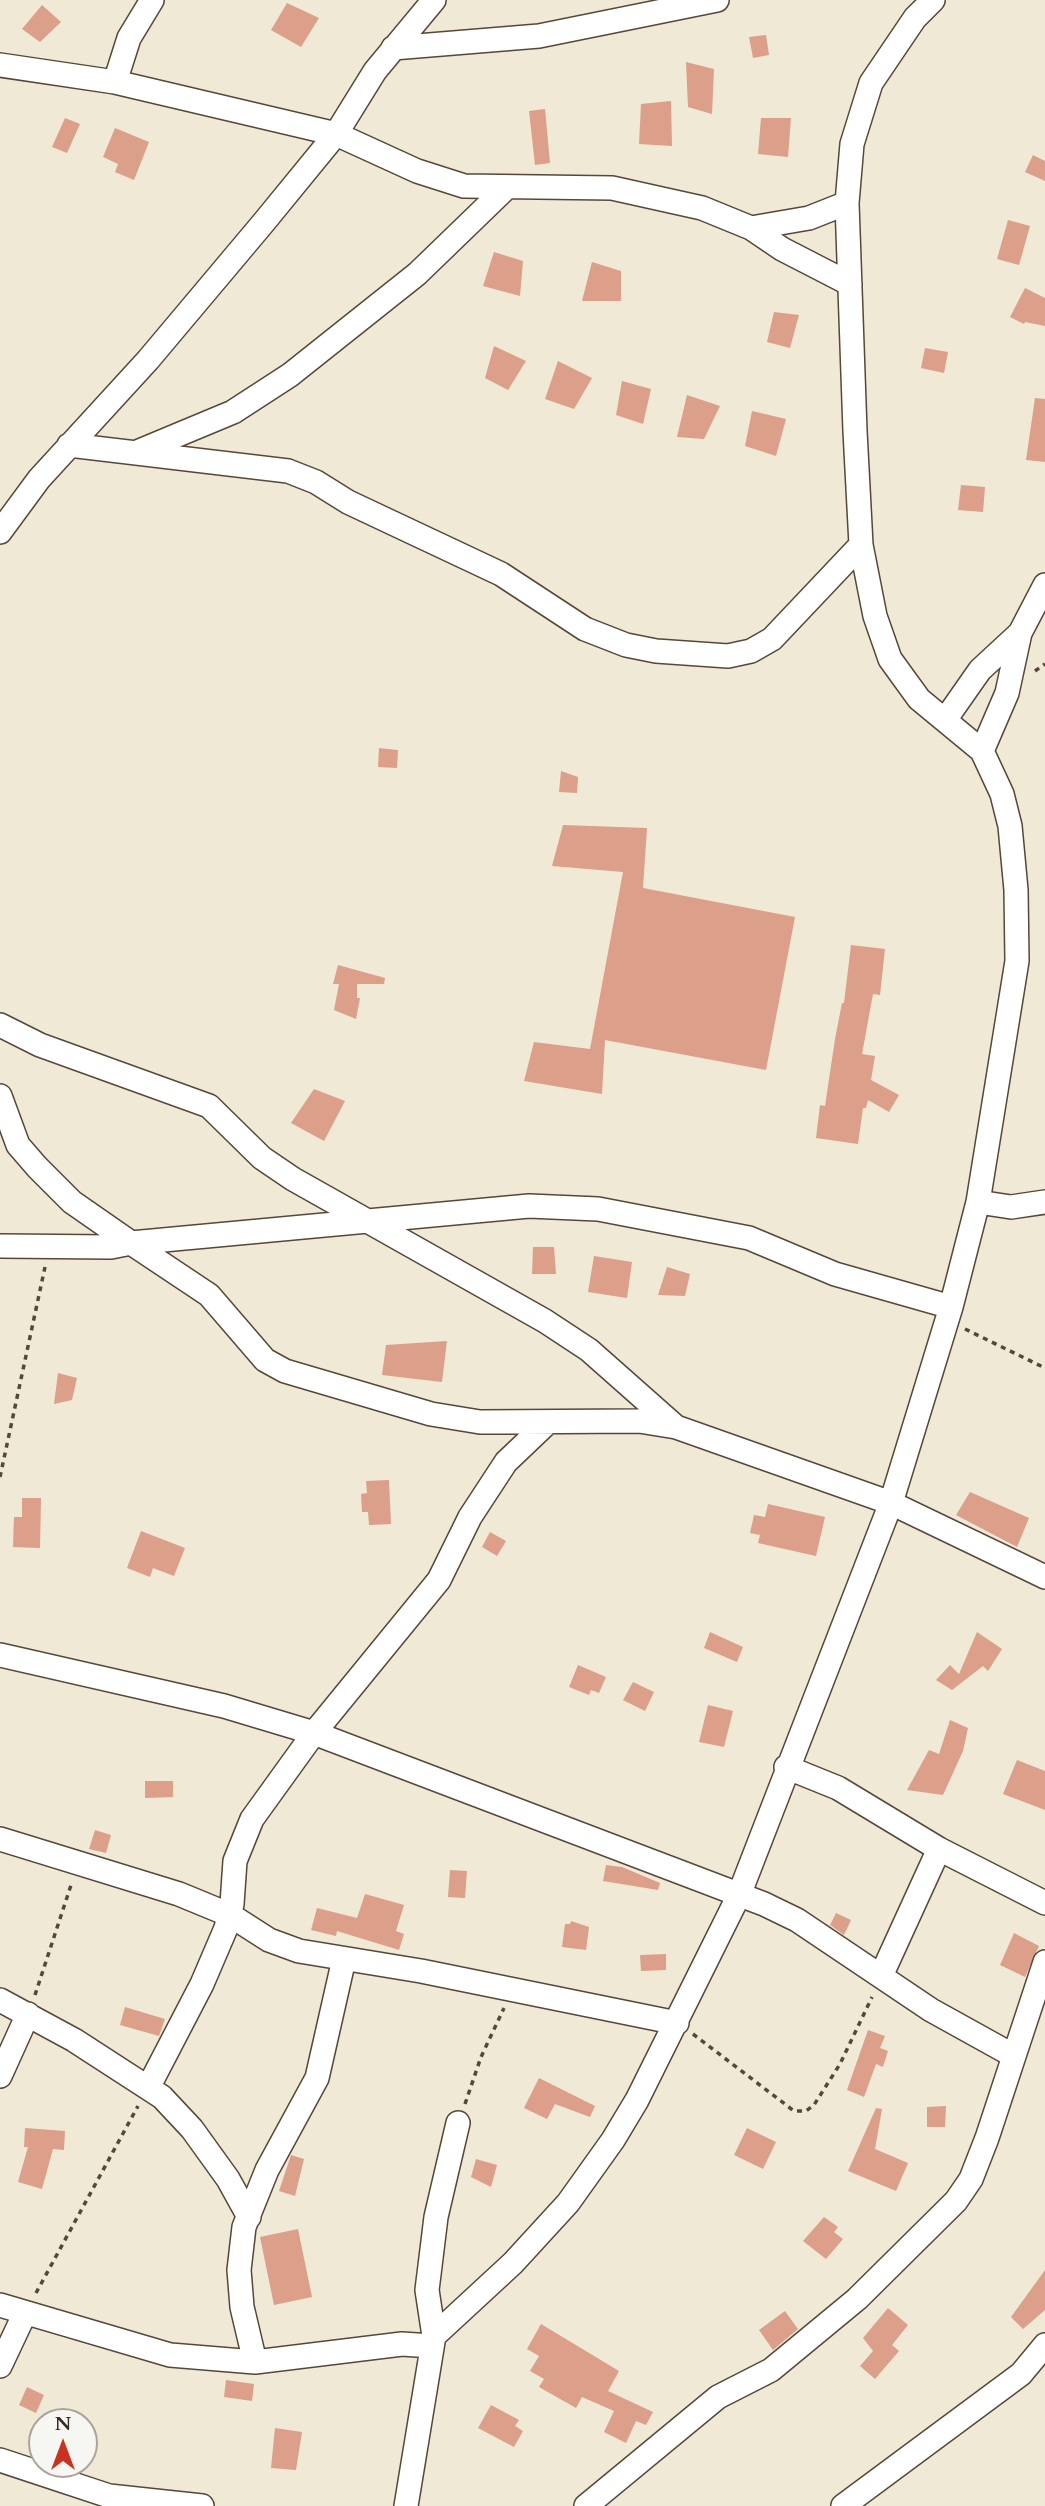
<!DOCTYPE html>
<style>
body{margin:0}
#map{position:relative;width:1045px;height:2506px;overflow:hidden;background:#f0e9d5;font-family:Cardo,serif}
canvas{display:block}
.north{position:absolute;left:28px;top:2408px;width:70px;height:70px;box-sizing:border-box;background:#f6f6f2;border:2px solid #aba49d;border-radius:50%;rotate:0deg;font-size:19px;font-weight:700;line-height:28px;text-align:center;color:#3b2a1e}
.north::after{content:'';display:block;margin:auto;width:24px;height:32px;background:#c8321e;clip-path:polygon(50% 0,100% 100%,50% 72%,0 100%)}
</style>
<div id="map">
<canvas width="1045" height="2506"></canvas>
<div class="north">N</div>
</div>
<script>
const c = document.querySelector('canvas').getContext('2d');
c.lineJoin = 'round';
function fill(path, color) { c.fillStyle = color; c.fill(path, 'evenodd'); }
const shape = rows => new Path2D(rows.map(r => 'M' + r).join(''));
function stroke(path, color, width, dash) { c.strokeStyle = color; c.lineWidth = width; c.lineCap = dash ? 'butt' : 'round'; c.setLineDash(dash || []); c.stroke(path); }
fill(shape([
 [287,3,319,18,301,47,271,30],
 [42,5,61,22,40,42,22,29],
 [766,35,769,55,753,58,749,37],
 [686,62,714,69,712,114,688,107],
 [671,101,672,146,639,144,641,104],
 [545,109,550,163,535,165,529,111],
 [65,118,80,124,67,153,52,147],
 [761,118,791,118,788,157,758,154],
 [115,128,149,142,134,180,115,172,118,164,103,157],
 [1033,155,1045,161,1045,181,1025,172],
 [1008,220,1030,226,1019,265,997,259],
 [494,252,523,261,520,296,483,286],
 [592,262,621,271,621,301,582,301],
 [1025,288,1045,298,1045,326,1025,322,1024,324,1010,317],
 [774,312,799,315,790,348,767,342],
 [494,346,526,361,508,390,485,378],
 [925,348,948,352,944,373,921,368],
 [558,361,592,378,574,409,545,399],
 [622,381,651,389,643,424,616,415],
 [687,395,720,406,704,439,677,437],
 [1035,398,1045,399,1045,462,1026,460],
 [752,411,786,419,776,456,745,446],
 [961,485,985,487,983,512,958,510],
 [379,748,398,750,397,768,378,767],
 [561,771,578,777,577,793,559,792],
 [563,825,647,828,643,888,795,917,766,1070,605,1040,602,1094,524,1081,534,1042,590,1049,623,872,552,866],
 [851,945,885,949,880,995,873,994,862,1054,875,1056,871,1080,899,1095,889,1112,868,1100,866,1108,863,1108,858,1144,816,1138,820,1105,825,1106,835,1039,842,1003,844,1003],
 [338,965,385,978,384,984,357,984,357,998,360,998,356,1019,334,1010,339,984,333,984],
 [314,1089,345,1101,324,1141,291,1123],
 [533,1247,554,1247,556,1274,532,1274],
 [594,1256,632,1262,627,1298,588,1292],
 [667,1267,690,1274,685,1296,658,1295],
 [447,1341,442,1382,382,1375,386,1345],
 [58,1373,77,1378,72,1400,54,1404],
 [389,1480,391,1524,369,1525,368,1512,362,1512,361,1494,367,1493,366,1481],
 [970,1492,1029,1518,1017,1547,956,1515],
 [22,1498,41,1498,40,1548,13,1547,14,1517,22,1517],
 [768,1504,825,1517,816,1556,758,1543,760,1535,750,1533,754,1515,765,1517],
 [141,1531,185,1548,174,1576,153,1568,150,1577,127,1568],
 [490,1532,506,1541,497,1556,482,1547],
 [710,1632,743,1647,737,1662,704,1648],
 [977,1632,1002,1649,988,1671,983,1666,952,1690,936,1680,950,1665,959,1674],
 [578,1665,606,1677,599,1693,591,1690,589,1695,569,1687],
 [633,1682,654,1692,645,1711,623,1700],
 [708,1705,733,1711,724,1747,699,1742],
 [950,1720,968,1728,963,1751,943,1795,907,1790,929,1750,939,1754],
 [1017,1760,1045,1771,1045,1810,1003,1794],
 [145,1781,173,1781,173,1797,145,1798],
 [95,1830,111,1835,106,1853,89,1849],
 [606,1865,622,1867,660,1883,658,1890,603,1881],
 [450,1870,467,1871,465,1898,448,1897],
 [365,1894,404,1905,396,1931,404,1934,399,1950,337,1931,336,1936,311,1930,317,1908,357,1918],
 [836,1913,851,1920,844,1935,830,1925],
 [571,1921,589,1927,586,1950,562,1947,565,1924,570,1924],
 [1014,1933,1039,1946,1025,1977,1000,1965],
 [666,1954,666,1970,641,1971,640,1955],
 [125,2007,165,2019,159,2036,120,2025],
 [868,2030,885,2036,880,2048,888,2051,883,2067,876,2064,864,2097,847,2090],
 [539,2078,595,2106,590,2117,555,2104,547,2119,524,2108],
 [946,2106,945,2127,927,2127,927,2107],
 [876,2108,882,2109,875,2149,908,2163,896,2191,848,2171],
 [25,2128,65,2131,64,2150,53,2149,42,2189,18,2182,28,2147,24,2147],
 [747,2128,776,2142,763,2169,734,2155],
 [291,2155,304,2159,295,2196,279,2191],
 [476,2159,497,2165,491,2187,471,2177],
 [824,2217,838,2227,834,2232,843,2239,826,2259,803,2241],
 [298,2229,312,2297,274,2305,260,2237],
 [1045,2270,1045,2310,1023,2329,1011,2317],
 [888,2308,908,2325,892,2345,899,2351,875,2379,860,2366,873,2351,863,2338],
 [785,2311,798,2329,773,2350,759,2330],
 [541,2324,619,2371,608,2391,653,2412,646,2425,636,2421,626,2443,604,2432,614,2411,582,2397,576,2408,539,2387,544,2379,530,2371,539,2356,527,2349],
 [226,2380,254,2384,252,2401,224,2397],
 [27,2387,44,2395,36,2413,19,2405],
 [491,2405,519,2420,515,2426,523,2431,514,2447,478,2428],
 [275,2428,302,2432,296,2470,271,2468]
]), '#db9f8a');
const minor = shape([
 [393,48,539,36,717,0],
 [0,65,115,82,336,134,417,171,464,186,612,188,702,208,751,228,782,249,850,284],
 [115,82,129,38,152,0],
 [751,228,809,218,847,203],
 [69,445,288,471,316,482,348,502,501,574,585,629,626,645,656,651,728,656,751,651,772,639,861,545],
 [137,452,233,412,290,375,417,274,507,187],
 [0,532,39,479,148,360,264,222,336,134,375,71,434,0],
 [945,720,980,670,1020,633,1045,585],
 [982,751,1007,693,1020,633],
 [0,1025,40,1045,209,1106,262,1158,293,1179,545,1321,589,1350,676,1427],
 [0,1096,18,1145,37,1167,72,1202,131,1243,529,1206,598,1209,749,1238,835,1274,951,1307],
 [978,1202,1011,1207,1045,1202],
 [0,1246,111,1247,131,1243,209,1295,265,1360,285,1371,431,1414,480,1422,639,1421,676,1427,891,1503,1045,1577],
 [0,1655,224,1706,314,1733,764,1904,797,1920,931,2010,1014,2056],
 [786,1767,838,1788,939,1849,1045,1903],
 [0,1839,179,1894,230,1915,269,1940,299,1951,421,1971,677,2023],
 [881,1976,939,1849],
 [0,2000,74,2040,162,2097,192,2129,228,2179,249,2217],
 [0,2076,28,2014],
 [149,2086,202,1984,226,1928,232,1904,235,1861,252,1819,314,1733,439,1580,470,1517,506,1462,548,1422],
 [0,2305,170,2355,255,2362,402,2344,432,2346],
 [434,2336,427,2290,430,2266,436,2217,458,2123],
 [255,2362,242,2307,239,2270,244,2227,267,2170,317,2078,344,1959],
 [0,2366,25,2313],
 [0,2460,109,2496,202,2506],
 [406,2506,434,2336,513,2263,568,2203,613,2140,637,2100,739,1895,891,1503,951,1307,978,1202,1017,961,1016,890,1010,826,1002,794,982,751,919,699,890,659,875,616,861,545,855,431,847,203,852,144,871,83,915,18,933,0],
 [586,2506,718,2397,771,2370,857,2299,956,2201,971,2179,987,2138,1045,1962],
 [843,2506,1021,2374,1045,2345]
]);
stroke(minor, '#564739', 26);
stroke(shape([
 [1035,671,1045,664],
 [965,1329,1045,1368],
 [0,1477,45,1267],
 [35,1995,72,1882],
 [693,2034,794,2111,806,2111,814,2105,840,2064,872,1997],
 [465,2104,481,2057,504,2008],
 [36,2293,138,2106]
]), '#564739', 3.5, [5, 5]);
stroke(minor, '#fff', 23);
</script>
